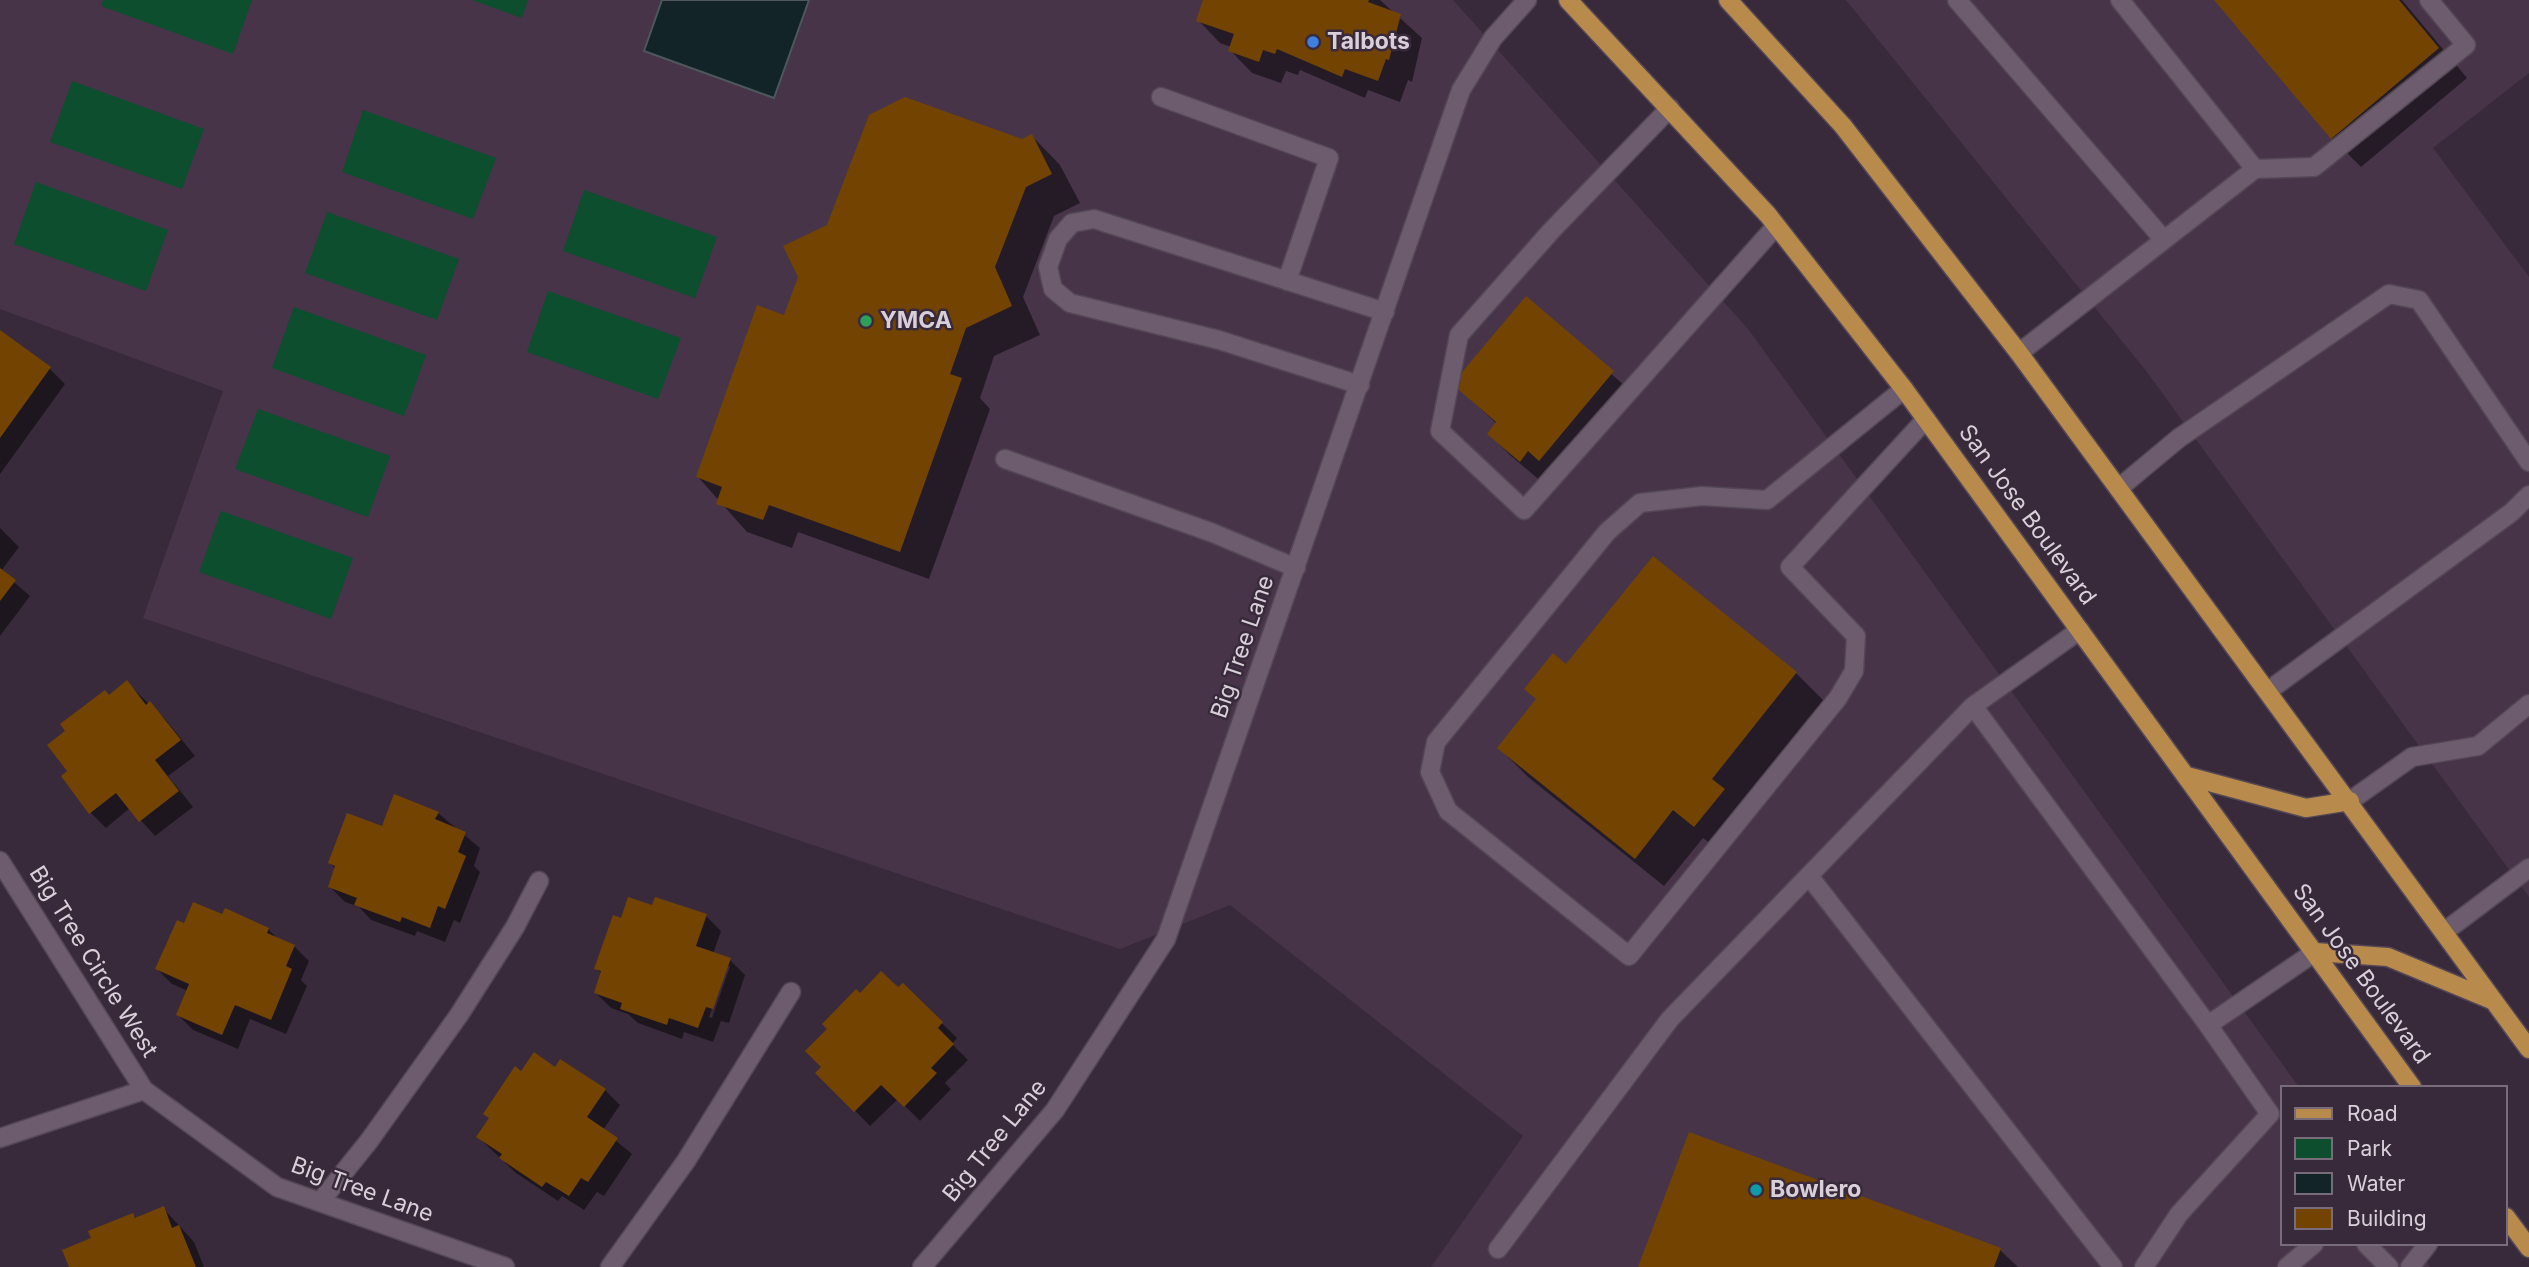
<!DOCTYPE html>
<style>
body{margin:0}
#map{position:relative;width:2529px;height:1267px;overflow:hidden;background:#392a3b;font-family:Inter,sans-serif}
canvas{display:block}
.legend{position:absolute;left:2280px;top:1085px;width:228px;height:161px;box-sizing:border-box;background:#392a3b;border:2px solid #796c7a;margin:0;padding:9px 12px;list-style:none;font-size:21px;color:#d8cfd9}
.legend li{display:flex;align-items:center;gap:14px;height:35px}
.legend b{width:35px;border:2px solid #796c7a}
</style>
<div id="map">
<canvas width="2529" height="1267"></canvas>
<ul class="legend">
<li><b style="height:9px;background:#b88b4c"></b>Road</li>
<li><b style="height:19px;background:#0c4e2e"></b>Park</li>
<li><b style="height:19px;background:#122427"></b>Water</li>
<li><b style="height:19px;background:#734401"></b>Building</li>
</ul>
</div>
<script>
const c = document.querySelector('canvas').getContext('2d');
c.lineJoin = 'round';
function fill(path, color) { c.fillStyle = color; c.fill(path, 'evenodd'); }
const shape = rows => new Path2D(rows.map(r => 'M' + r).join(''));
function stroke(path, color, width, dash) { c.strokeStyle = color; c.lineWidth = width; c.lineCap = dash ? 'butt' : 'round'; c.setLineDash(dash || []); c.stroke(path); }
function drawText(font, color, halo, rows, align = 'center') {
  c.font = font + ' Inter,sans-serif'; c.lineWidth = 5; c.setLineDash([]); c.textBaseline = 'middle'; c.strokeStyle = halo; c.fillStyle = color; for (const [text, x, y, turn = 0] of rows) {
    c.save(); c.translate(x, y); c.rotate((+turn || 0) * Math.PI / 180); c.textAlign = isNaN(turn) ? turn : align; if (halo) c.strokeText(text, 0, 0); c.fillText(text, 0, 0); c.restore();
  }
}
fill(shape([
 [0,0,1453,0,1748,329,2299,1087,2282,1087,2282,1244,2414,1244,2430,1267,1431,1267,1523,1136,1230,905,1120,949,143,618,223,391,0,309],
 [1846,0,2529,0,2529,73,2433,148,2529,277,2529,897,2147,372]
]), '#473449');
fill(shape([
 [103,0,252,0,233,54,101,6],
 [472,0,528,0,522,18],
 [72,81,204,129,182,189,50,142],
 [363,110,496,158,473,219,342,172],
 [36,182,168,230,146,291,14,244],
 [584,190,717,237,695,298,563,251],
 [327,212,459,259,437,320,305,273],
 [548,291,681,338,658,399,527,352],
 [294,307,426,355,404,416,272,368],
 [258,409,390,456,368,517,235,469],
 [221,511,353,558,331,619,199,572]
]), '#0c4e2e');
const water = shape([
 [662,0,809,0,774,98,644,51,662,0]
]);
fill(water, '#122427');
stroke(water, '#4d575c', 2);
fill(shape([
 [1205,0,1380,0,1422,38,1412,82,1408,80,1400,102,1368,90,1365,98,1300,70,1298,75,1286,71,1281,83,1252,73,1230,50,1231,47,1220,43,1198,20],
 [2217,0,2402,0,2467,78,2361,167,2332,138],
 [1032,136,1060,165,1080,203,1054,216,1023,297,1040,335,994,356,980,398,990,409,929,579,798,532,792,548,747,532,698,477,785,317],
 [1526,298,1635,395,1562,482,1552,472,1543,483,1511,456,1489,434,1497,424,1454,384],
 [0,332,50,369,65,384,0,474],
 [0,528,19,547,1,571,30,596,0,636],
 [1653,559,1796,673,1825,702,1741,808,1752,819,1724,854,1703,838,1664,886,1528,777,1499,748],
 [127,683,165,719,195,756,168,776,193,807,155,836,130,808,106,828,91,813,69,771,109,697],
 [438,813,480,848,474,866,480,872,460,923,454,920,445,942,417,931,415,936,371,920,359,907,345,902,330,887,336,869,330,863,383,828],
 [653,907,706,916,721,931,713,954,730,960,745,975,729,1023,721,1021,713,1042,684,1032,682,1039,638,1023,628,1014,611,1008,596,993,602,974,596,968,622,920],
 [727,966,730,966,712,1018,709,1017],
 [223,917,268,929,278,939,294,946,309,961,301,980,307,986,286,1034,250,1019,238,1049,193,1030,178,1015,188,991,172,984,157,969,185,925],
 [903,985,957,1038,952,1044,968,1060,945,1083,951,1089,920,1121,898,1099,870,1126,818,1073,860,995,898,990],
 [556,1069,605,1090,620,1105,603,1130,632,1154,604,1196,597,1192,584,1210,562,1196,558,1201,516,1173,478,1137,522,1073],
 [163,1208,194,1242,204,1267,71,1267,93,1239,133,1215,137,1219],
 [2000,1250,2018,1267,1640,1267]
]), '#0007');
fill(shape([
 [1203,0,1369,0,1368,2,1401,14,1389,60,1386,59,1378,81,1345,69,1342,77,1277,49,1275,54,1263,50,1259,62,1228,51,1234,34,1196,21],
 [2214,0,2399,0,2439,48,2331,139],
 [905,97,1022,139,1032,134,1052,174,1026,187,995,267,1012,306,966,328,950,374,962,378,900,552,769,505,763,520,716,504,722,487,696,477,757,305,784,315,798,277,783,246,827,225,869,115],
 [1526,296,1614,371,1539,461,1528,451,1520,462,1487,434,1496,422,1452,384],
 [0,330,51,367,0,438],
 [1653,556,1797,672,1712,779,1725,789,1694,827,1673,810,1635,859,1497,748,1536,699,1524,689,1553,653,1566,664],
 [0,568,16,580,0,601],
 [127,680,146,705,150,701,181,740,155,760,179,791,139,822,116,793,89,814,61,776,67,771,47,745,65,731,60,724,105,690,109,695],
 [394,794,439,812,435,819,466,832,458,852,466,856,445,909,438,906,430,928,402,917,400,922,354,905,357,898,328,887,335,866,328,863,347,813,382,826],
 [628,897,652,905,655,897,707,914,696,946,731,958,713,1009,706,1007,698,1028,669,1018,667,1025,620,1009,622,1003,594,993,601,971,594,969,613,915,621,918],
 [193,902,222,914,225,908,269,928,267,933,295,945,286,966,292,969,271,1020,235,1005,222,1035,176,1015,189,984,155,969,177,920,184,923],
 [881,971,898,987,903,983,943,1022,938,1028,954,1044,931,1068,937,1073,904,1107,881,1085,854,1112,815,1073,821,1067,805,1051,827,1029,822,1024,856,989,860,993],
 [534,1052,555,1067,560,1059,606,1089,587,1117,618,1138,588,1182,581,1178,569,1196,546,1182,542,1187,499,1158,502,1154,476,1137,489,1118,483,1114,515,1066,521,1071],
 [1689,1132,2001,1248,1994,1267,1638,1267],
 [164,1206,172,1228,179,1225,196,1267,69,1267,62,1250,91,1238,88,1231,133,1213,135,1218]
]), '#734401');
const lane = shape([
 [1957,0,2164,240],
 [2120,0,2255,169,2314,167,2466,45,2429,0],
 [1161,97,1329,158,1287,281],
 [1670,108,1552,230,1459,335,1440,431,1524,510,1776,226],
 [2019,353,2255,169],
 [1360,385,1219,340,1070,303,1053,289,1048,267,1058,239,1072,223,1094,219,1385,312],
 [1904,389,1767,500,1702,496,1640,503,1607,532,1436,742,1430,772,1448,811,1629,956,1838,698,1854,671,1856,636,1790,567,1926,419],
 [1005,459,1213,533,1296,568],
 [2119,488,2179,438,2389,294,2419,300,2529,462],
 [2080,630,1973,706,2208,1025,2315,952],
 [2268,691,2512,512,2529,495],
 [2350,801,2412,757,2478,746,2529,704],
 [1809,876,2113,1267],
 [2444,932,2529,868],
 [320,1202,369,1141,459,1015,515,927,539,881],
 [2366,1244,2389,1267],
 [1498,1249,1670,1019,1973,706],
 [610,1267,686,1161,791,992],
 [2144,1267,2179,1214,2270,1114,2208,1025],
 [2287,1267,2314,1244],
 [2410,1267,2428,1244]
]);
const street = shape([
 [0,861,144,1090,277,1187,505,1267],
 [0,1138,144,1090],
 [922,1267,1055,1110,1166,939,1461,90,1493,38,1527,0]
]);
const primary = shape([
 [1568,0,1768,215,1904,389,2412,1087],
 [1728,0,1843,126,2019,353,2529,1049],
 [2187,776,2306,808,2350,801],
 [2315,952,2388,957,2494,1001],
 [2506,1217,2529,1248]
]);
stroke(lane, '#544755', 21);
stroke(street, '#544755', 21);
stroke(primary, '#544755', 21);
stroke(lane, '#6c5c6e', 18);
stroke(street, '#6c5c6e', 18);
stroke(primary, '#b88b4c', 18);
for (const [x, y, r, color] of [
 [1313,42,7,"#3f7fe0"],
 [866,321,7,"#2e9e5b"],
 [1756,1190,7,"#0f9aa8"]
]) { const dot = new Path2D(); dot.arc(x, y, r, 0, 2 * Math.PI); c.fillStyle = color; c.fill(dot); stroke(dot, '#392a3b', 2.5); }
drawText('bold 23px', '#d8cfd9', '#392a3b', [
 ["Talbots",1327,42],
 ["YMCA",880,321],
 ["Bowlero",1770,1190]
], 'left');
drawText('23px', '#d8cfd9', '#392a3b', [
 ["San Jose Boulevard",2027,515,54],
 ["Big Tree Lane",1243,647,-71],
 ["Big Tree Circle West",93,962,58],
 ["San Jose Boulevard",2361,974,54],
 ["Big Tree Lane",995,1141,-51],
 ["Big Tree Lane",362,1190,20]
]);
</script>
